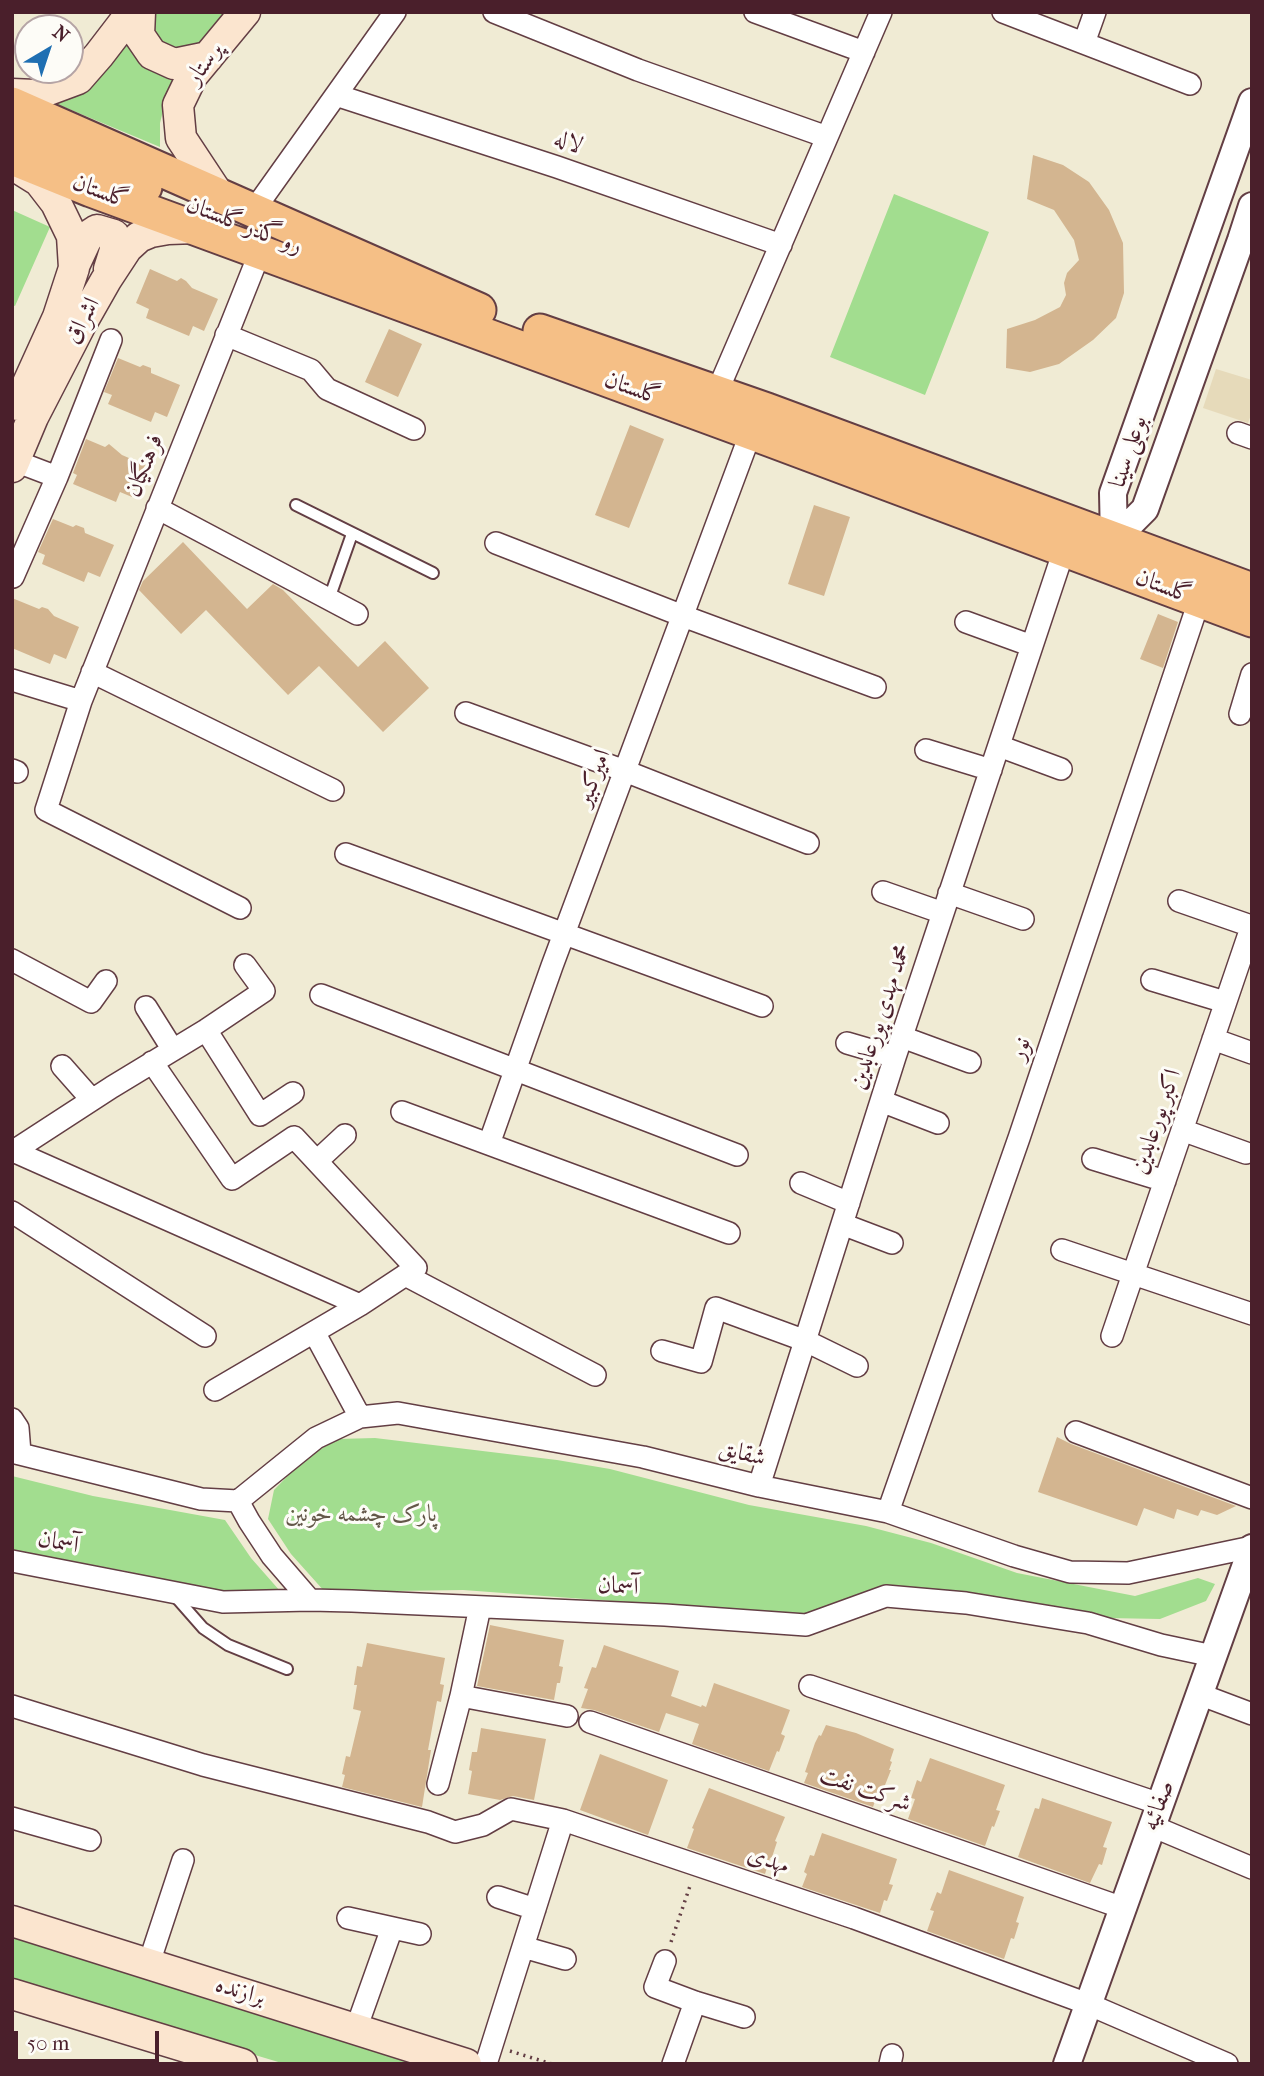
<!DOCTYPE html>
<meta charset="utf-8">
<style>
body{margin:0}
#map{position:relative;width:1264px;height:2076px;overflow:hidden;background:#f0ebd4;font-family:"IM FELL French Canon",serif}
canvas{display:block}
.frame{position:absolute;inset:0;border:14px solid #4a1f2b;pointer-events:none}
.north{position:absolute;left:14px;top:14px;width:70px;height:70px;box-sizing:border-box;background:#fdfcf7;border:2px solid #b5a4a5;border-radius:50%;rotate:39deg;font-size:19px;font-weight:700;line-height:28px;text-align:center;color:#4a1f2b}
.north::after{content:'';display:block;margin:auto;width:24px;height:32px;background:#1f6fb2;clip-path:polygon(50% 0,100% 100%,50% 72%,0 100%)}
.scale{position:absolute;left:14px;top:2031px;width:145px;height:32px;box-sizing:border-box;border:4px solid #4a1f2b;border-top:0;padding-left:9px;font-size:21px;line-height:24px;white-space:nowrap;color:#4a1f2b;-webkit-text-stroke:5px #fdfcf7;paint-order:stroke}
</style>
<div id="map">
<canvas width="1264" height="2076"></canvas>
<div class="frame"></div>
<div class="north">N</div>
<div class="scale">50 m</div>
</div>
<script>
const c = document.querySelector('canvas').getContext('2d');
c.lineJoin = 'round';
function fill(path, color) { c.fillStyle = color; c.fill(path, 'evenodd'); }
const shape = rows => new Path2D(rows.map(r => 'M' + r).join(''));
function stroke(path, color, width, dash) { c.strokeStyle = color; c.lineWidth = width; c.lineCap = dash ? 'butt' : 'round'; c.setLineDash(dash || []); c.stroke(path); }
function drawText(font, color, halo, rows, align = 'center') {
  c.font = font + ' "IM FELL French Canon",Amiri,serif'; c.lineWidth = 6; c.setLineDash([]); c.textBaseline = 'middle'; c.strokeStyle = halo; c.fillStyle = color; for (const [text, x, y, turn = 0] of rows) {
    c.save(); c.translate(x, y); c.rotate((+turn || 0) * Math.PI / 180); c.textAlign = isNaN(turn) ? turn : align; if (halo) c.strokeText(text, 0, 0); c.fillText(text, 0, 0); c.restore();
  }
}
fill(shape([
 [1216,369,1252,380,1252,412,1248,423,1203,408]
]), '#e6daba');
fill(shape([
 [152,12,232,12,209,40,189,50,176,49,164,44,153,31],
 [128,31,141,61,158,74,178,76,167,95,160,123,160,147,52,102,72,98,92,83],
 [894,194,989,232,925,395,830,357],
 [12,210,50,227,15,306,12,305],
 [375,1438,557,1460,610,1469,749,1505,866,1526,931,1543,1017,1573,1135,1596,1198,1578,1215,1584,1206,1601,1160,1619,1107,1618,885,1586,801,1615,463,1590,325,1592,291,1554,268,1519,274,1490,303,1460,337,1439],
 [12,1476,93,1496,225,1520,251,1558,280,1591,220,1592,184,1587,126,1571,12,1551],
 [12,1930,438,2064,285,2064,12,1982]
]), '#a2dd8f');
fill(shape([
 [1033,155,1063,165,1089,182,1109,210,1123,243,1124,293,1116,318,1093,340,1059,364,1030,372,1006,368,1007,329,1035,320,1060,307,1066,295,1064,283,1067,273,1079,260,1074,240,1054,210,1027,199],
 [150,269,177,281,181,278,186,281,192,288,218,299,204,331,193,326,189,336,146,318,149,309,136,303],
 [389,329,422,344,398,397,365,382],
 [118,358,140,367,143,365,151,368,151,373,180,385,167,417,155,412,151,422,108,404,112,395,104,392],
 [630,425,664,439,629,528,595,515],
 [86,439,105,447,109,444,122,455,145,465,132,497,120,492,116,502,73,484,77,475,73,473],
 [814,505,850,517,824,596,788,584],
 [53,519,73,527,76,525,84,528,85,533,114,545,100,577,88,572,84,582,42,564,45,555,38,552],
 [183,542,247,609,273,584,283,590,358,667,385,641,429,688,383,732,319,666,288,695,206,610,181,634,139,590,143,581],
 [12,598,39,609,42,607,48,609,54,616,79,627,66,659,54,654,50,664,12,648],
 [1158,614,1178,622,1163,668,1140,659],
 [1057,1437,1071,1444,1236,1506,1217,1515,1201,1510,1198,1516,1177,1509,1174,1519,1144,1508,1137,1526,1038,1492],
 [490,1625,564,1640,559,1666,563,1667,560,1683,557,1683,554,1700,477,1686],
 [367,1643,445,1658,440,1684,444,1685,441,1702,437,1701,428,1750,431,1750,422,1807,342,1787,345,1775,342,1774,346,1756,350,1757,361,1711,353,1709,357,1685,354,1685,357,1666,362,1667],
 [604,1645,679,1671,671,1696,701,1707,702,1705,706,1707,714,1683,790,1710,781,1734,785,1736,779,1752,777,1751,769,1771,692,1744,699,1724,666,1713,659,1732,594,1710,581,1708,588,1689,584,1688,592,1667,596,1668],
 [826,1725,856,1733,894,1749,890,1761,892,1762,889,1770,891,1770,883,1790,879,1799,876,1798,873,1807,804,1783,808,1773,805,1772,815,1743,819,1735,821,1736],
 [481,1728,546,1739,534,1800,513,1796,500,1800,468,1794,472,1771,469,1770,472,1752,477,1752],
 [600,1754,668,1780,648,1835,580,1810],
 [930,1758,1005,1785,996,1810,1000,1811,994,1827,992,1826,985,1846,908,1819,915,1799,911,1798,917,1780,921,1782],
 [709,1788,785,1817,775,1841,777,1842,772,1857,770,1858,765,1874,687,1848,694,1829,692,1828],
 [1042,1798,1112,1822,1103,1847,1107,1848,1102,1865,1099,1864,1090,1883,1018,1857,1035,1808,1039,1809],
 [822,1833,897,1859,889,1884,893,1885,887,1901,884,1900,880,1913,802,1887,807,1874,804,1872,810,1855,814,1856],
 [949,1870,1024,1897,1016,1922,1019,1923,1014,1939,1011,1938,1004,1959,927,1931,934,1911,930,1910,937,1892,941,1894]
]), '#d3b590');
const service = shape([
 [296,505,433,573],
 [329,599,352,534],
 [174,1595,203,1628,228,1645,287,1669]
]);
const minor = shape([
 [494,12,638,70,827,137],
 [755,12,864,52],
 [1003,12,1190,84],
 [1084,43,1095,12],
 [336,95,557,167,781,245],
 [254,210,395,12],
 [226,335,311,370,327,389,414,429],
 [717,392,881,12],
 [1238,433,1252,438],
 [15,461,57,477],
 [157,508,357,614],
 [496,543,683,616,875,687],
 [13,577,57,477,111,340],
 [966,622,1032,646],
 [92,672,333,790],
 [12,680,81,701],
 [466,713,625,771,808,843],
 [1240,714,1252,674],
 [999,746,1061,769],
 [926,750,991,770],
 [12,770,17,772],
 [346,854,762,1006],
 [883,892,943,913],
 [949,893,1023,919],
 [1179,901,1251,926],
 [240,908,46,810,81,701,260,252],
 [12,960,91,1002,106,981],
 [1152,980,1225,1002],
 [321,995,737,1155],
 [146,1007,173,1050],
 [206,1030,260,1115,293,1093],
 [902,1037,970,1062],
 [1213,1039,1252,1053],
 [847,1043,895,1057],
 [152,1062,232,1179,294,1137,416,1268,360,1305,215,1390],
 [62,1066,92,1100],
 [881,1101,938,1123],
 [402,1112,729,1233],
 [1182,1130,1246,1153],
 [489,1144,552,966,751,432],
 [13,1151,360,1305],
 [12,1152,112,1087,206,1030,264,991,245,965],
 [1093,1159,1165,1181],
 [317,1161,345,1135],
 [801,1183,849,1203],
 [12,1212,205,1336],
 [842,1224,892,1243],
 [1062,1250,1252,1314],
 [405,1275,595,1375],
 [314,1332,360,1417],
 [1112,1336,1252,925],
 [662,1351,701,1362,716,1308,806,1341,857,1366],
 [12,1419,18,1428,20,1453],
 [1076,1432,1252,1498],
 [12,1452,201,1499,238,1501],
 [759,1486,895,1057,1059,565],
 [238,1501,316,1438,360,1417,398,1413,643,1457,759,1486,888,1512,1014,1556,1070,1572,1128,1573,1252,1547],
 [238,1501,249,1521,272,1556,310,1600],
 [888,1512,1019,1138,1199,601],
 [12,1561,223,1602,310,1600,352,1601,665,1615,806,1625,886,1596,966,1603,1088,1623,1161,1645,1213,1656],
 [810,1686,1160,1804],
 [1199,1694,1252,1714],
 [461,1696,567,1716],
 [12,1706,203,1765,428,1822,455,1832,483,1825,511,1809,563,1820,854,1918,1088,2004,1227,2064],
 [590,1722,1123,1908],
 [438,1784,461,1696,480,1607],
 [12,1818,90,1840],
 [1152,1826,1252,1868],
 [498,1897,535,1909],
 [348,1918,420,1934],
 [523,1947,565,1959],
 [665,1961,655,1987,695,2002,744,2017],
 [149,1963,183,1860],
 [356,2029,392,1928],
 [486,2064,563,1820],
 [673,2064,695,2002],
 [890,2064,892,2055]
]);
const tertiary = shape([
 [1114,540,1113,493,1252,102],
 [1114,540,1145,509,1241,240,1252,206],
 [1067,2064,1252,1548]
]);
const secondary = shape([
 [140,12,139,35,152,54,174,64,208,57],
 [12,94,35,95,78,79,99,55,132,12],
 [15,166,39,181,56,203,72,236,74,268,58,317,18,405],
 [218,194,181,138,178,105,192,76,245,12],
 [74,266,88,236,97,230,114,235,115,250,109,269],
 [12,467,33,417,81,324,106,280,127,248,139,237,151,232,168,229,196,228],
 [12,1921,466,2064],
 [12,1994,242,2064]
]);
const primary = shape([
 [12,104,479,310],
 [12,131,145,187],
 [12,158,91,190,771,440,1252,620],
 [540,331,767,410,1252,590]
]);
stroke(service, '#633e44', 14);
stroke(minor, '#633e44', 24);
stroke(tertiary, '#633e44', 30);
stroke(secondary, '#633e44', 33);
stroke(primary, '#633e44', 37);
stroke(shape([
 [671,1942,691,1883],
 [510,2051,552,2064]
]), '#633e44', 3.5, [2, 5]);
stroke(service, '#fff', 10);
stroke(minor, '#fff', 21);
stroke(tertiary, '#fff', 26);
stroke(secondary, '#fbe5cf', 30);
stroke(primary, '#f5bf86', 33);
drawText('24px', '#4a1f2b', '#fdfcf7', [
 ["پرستار",205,64,-54],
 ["لاله",568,143,19],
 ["گلستان",100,192,21],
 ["رو گذر گلستان",244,226,21],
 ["اشراق",83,321,-62],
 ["گلستان",632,389,20],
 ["بوعلی سینا",1129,452,-72],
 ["فرهنگیان",145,466,-68],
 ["گلستان",1163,587,21],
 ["امیرکبیر",594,778,-69],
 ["محمد مهدی پورعابدین",881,1017,-72],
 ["نور",1021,1049,-71],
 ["اکبر پورعابدین",1157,1122,-71],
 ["شقایق",742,1454,14],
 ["آسمان",58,1543,11],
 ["آسمان",618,1587,3],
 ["شرکت نفت",865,1790,19],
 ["صفائیه",1159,1806,-70],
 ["مهدی",768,1861,19],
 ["برازنده",240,1992,17]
]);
drawText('24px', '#645849', '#fdfcf7', [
 ["پارک چشمه خونین",361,1515]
]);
</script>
